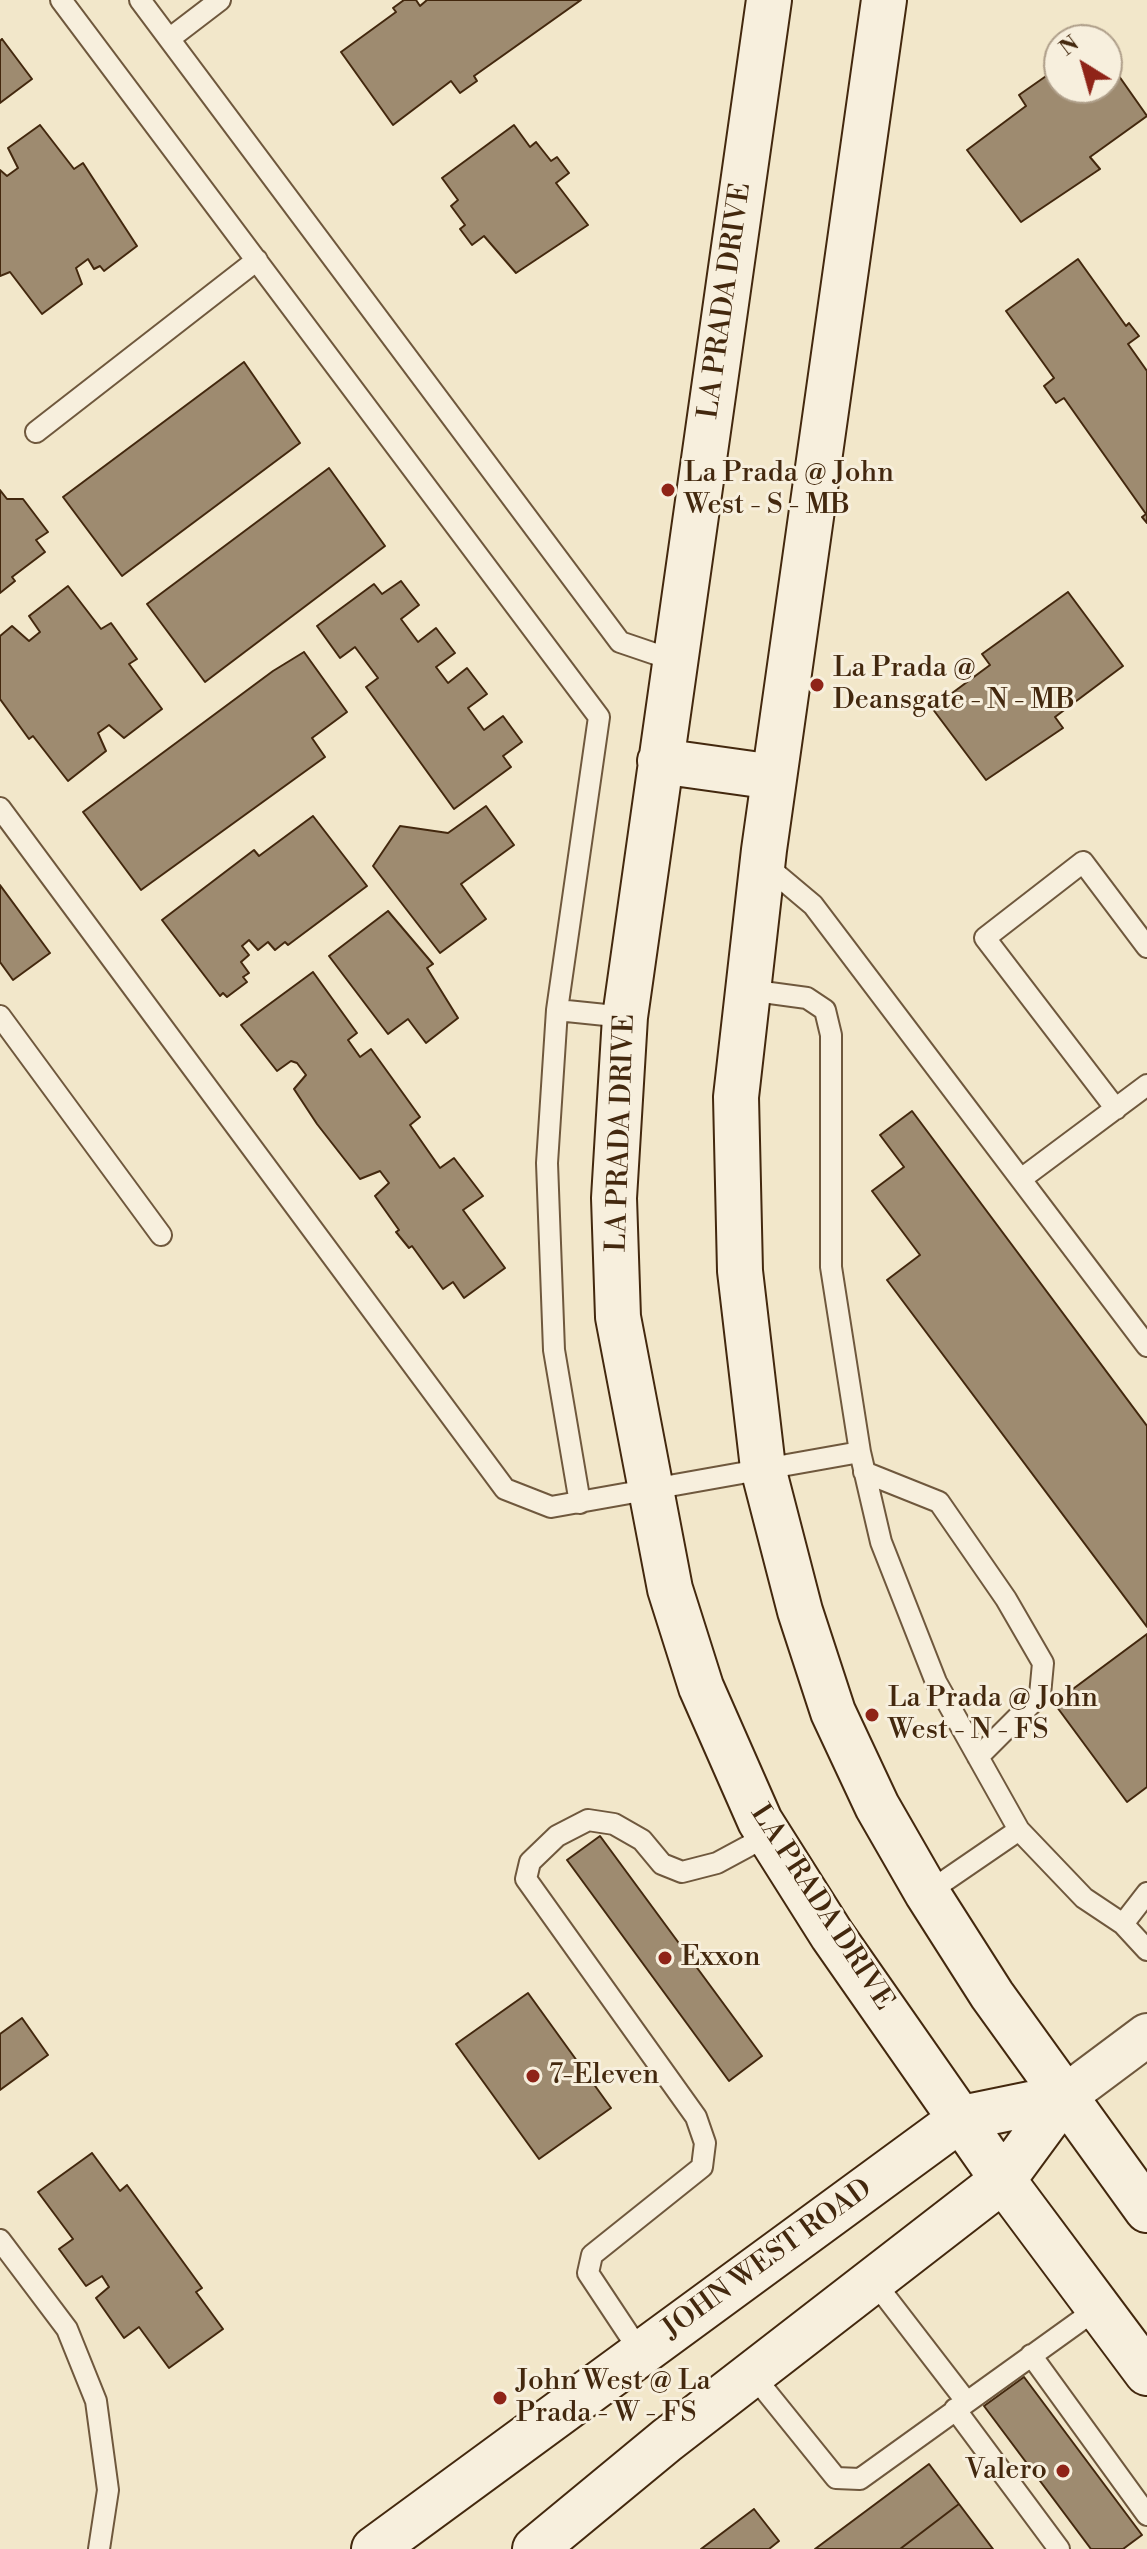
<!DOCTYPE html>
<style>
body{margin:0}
#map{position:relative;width:1147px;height:2549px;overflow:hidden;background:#f2e7ca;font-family:"Libre Bodoni",serif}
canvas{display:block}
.north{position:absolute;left:1043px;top:24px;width:80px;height:80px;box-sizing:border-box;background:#f7efdd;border:2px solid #af9f8a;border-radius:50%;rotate:323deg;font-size:22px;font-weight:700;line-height:32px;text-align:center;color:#43280e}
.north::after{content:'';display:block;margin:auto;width:28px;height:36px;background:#8f2418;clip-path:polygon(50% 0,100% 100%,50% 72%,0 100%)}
</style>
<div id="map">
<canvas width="1147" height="2549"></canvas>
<div class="north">N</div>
</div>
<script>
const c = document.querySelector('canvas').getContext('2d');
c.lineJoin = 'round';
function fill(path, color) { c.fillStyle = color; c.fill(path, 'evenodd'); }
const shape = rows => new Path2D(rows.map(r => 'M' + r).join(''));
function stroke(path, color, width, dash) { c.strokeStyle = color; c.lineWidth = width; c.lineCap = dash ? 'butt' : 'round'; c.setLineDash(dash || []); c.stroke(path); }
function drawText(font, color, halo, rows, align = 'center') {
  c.font = font + ' "Libre Bodoni",serif'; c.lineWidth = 6; c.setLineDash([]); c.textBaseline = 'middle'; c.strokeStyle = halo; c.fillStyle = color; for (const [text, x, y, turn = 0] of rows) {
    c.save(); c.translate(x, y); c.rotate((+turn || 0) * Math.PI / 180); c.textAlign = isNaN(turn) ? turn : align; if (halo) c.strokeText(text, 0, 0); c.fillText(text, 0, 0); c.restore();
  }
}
const building = shape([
 [404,0,416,0,420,6,427,0,581,0,474,76,477,81,460,93,451,81,393,125,341,52,396,12,393,8,404,0],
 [2,39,32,79,0,103,0,41,2,39],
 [1107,59,1147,116,1090,157,1100,169,1021,222,967,150,1026,106,1019,95,1059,67,1059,88,1107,88,1107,59],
 [40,125,74,169,83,163,137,246,104,271,100,266,94,269,88,259,76,268,82,284,42,314,10,272,0,276,0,170,7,176,18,168,8,148,40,125],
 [514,125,530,147,536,142,551,161,557,157,569,173,556,183,588,225,516,273,484,236,472,245,460,229,465,225,451,206,458,200,442,178,514,125],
 [1078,259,1126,326,1129,323,1139,336,1128,344,1147,371,1147,523,1142,517,1146,514,1064,398,1056,403,1044,386,1054,378,1006,311,1078,259],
 [244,362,300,443,122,576,63,497,244,362],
 [329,468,385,546,205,682,147,604,329,468],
 [0,490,7,499,23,499,48,532,36,540,45,552,12,577,15,581,0,593,0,490],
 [401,581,419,605,401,619,418,642,436,628,455,653,436,667,448,683,467,668,487,694,468,708,484,730,503,716,522,742,503,756,511,767,454,809,366,687,378,678,355,647,340,658,317,626,374,584,382,594,401,581],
 [68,586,101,629,111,623,137,659,129,664,162,709,124,738,109,725,98,733,106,751,68,781,33,736,29,739,0,699,0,636,12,626,29,641,40,632,29,616,68,586],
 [1068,592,1123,666,1055,717,1063,728,986,780,932,708,990,665,982,654,1068,592],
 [304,652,347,712,312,738,325,757,141,890,83,812,273,671,304,652],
 [486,806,514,845,461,884,486,919,440,953,373,866,400,826,448,833,486,806],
 [313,816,367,886,288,945,285,942,275,950,268,942,258,950,249,940,242,946,249,955,241,962,249,973,243,977,247,982,227,997,223,993,220,996,162,920,254,850,259,856,313,816],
 [0,885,50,953,13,980,0,962,0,885],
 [388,911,433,964,427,968,458,1018,426,1043,408,1019,388,1034,329,956,388,911],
 [313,972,357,1033,348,1040,360,1057,371,1049,420,1117,410,1125,440,1168,454,1158,483,1196,463,1210,505,1268,464,1298,453,1282,443,1289,412,1246,409,1248,396,1232,399,1230,375,1196,389,1183,380,1171,360,1179,317,1124,294,1089,306,1075,297,1063,291,1061,277,1071,241,1025,313,972],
 [912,1111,1147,1426,1147,1627,887,1280,920,1255,872,1191,904,1167,880,1135,912,1111],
 [1147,1634,1147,1787,1127,1802,1054,1703,1147,1634],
 [600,1836,762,2056,729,2081,567,1860,600,1836],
 [528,1993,611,2108,539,2159,456,2044,528,1993],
 [22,2018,48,2055,0,2090,0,2034,22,2018],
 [92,2153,120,2191,127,2185,202,2288,196,2292,223,2329,169,2368,139,2327,124,2338,96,2298,109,2287,102,2276,86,2286,59,2249,73,2239,38,2192,92,2153],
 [1024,2377,1142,2535,1123,2549,1091,2549,984,2406,1024,2377],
 [929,2464,959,2504,900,2549,815,2549,929,2464],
 [959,2504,993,2549,900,2549,959,2504],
 [754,2509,779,2541,769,2549,701,2549,754,2509]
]);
fill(building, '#9e8b70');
stroke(building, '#43280e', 2);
const lane = shape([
 [61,0,599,717,557,1010,547,1163,554,1350,580,1503],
 [140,0,620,642,673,660],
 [169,39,220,0],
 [36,432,257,260],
 [0,808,505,1489,551,1507,860,1452],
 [763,863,813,905,1147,1346],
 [748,990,807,998,825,1010,831,1035,831,1267,860,1452,881,1542,936,1682,1019,1830,1084,1898,1123,1924,1147,1950],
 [557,1010,625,1017],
 [0,1016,161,1235],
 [1116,1109,985,938,1083,862,1147,947],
 [1021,1179,1147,1085],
 [864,1472,939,1502,1006,1599,1043,1663,1040,1695,978,1757],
 [927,1893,1019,1830],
 [1123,1924,1147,1893],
 [0,2240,67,2329,96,2401,108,2490,99,2549],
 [872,2279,966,2401],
 [641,2353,588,2273,592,2255,702,2167,705,2143,696,2117,526,1879,530,1862,557,1836,588,1820,614,1824,642,1840,662,1864,682,1872,717,1863,769,1835],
 [1031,2355,1147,2515],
 [752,2374,836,2478,860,2479,1098,2308],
 [955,2409,1059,2549]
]);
const street = shape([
 [1064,2097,1147,2035]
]);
const secondary = shape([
 [769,0,625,1017,614,1198,618,1317,670,1589,701,1687,760,1821,832,1935,1003,2180,1147,2373],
 [884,0,764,850,736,1097,740,1271,763,1468,800,1611,833,1712,877,1806,927,1893,992,1995,1147,2210],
 [660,761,774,777],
 [374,2549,962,2118,1064,2097],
 [535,2549,667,2440,1003,2180,1064,2097]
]);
stroke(lane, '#6f583d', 24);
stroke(street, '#6f583d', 46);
stroke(secondary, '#43280e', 48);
stroke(lane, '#f7efdd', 20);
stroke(street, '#f7efdd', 42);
stroke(secondary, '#f7efdd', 44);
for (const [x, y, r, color] of [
 [668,490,8,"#8f2418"],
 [817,685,8,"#8f2418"],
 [872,1715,8,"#8f2418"],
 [665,1958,8,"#8f2418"],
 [533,2076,8,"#8f2418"],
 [500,2398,8,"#8f2418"],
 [1063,2471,8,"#8f2418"]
]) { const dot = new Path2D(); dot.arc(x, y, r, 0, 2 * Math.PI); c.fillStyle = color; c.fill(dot); stroke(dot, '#f7efdd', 3); }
drawText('28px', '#43280e', '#f7efdd', [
 ["LA PRADA DRIVE",726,301,-82],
 ["LA PRADA DRIVE",622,1133,-88],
 ["LA PRADA DRIVE",821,1908,57],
 ["JOHN WEST ROAD",768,2260,-36]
]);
drawText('28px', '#43280e', '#f7efdd', [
 ["La Prada @ John",684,474],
 ["West - S - MB",684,506],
 ["La Prada @",833,669],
 ["Deansgate - N - MB",833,701],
 ["La Prada @ John",888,1699],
 ["West - N - FS",888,1731],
 ["Exxon",681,1958],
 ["7-Eleven",549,2076],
 ["John West @ La",516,2382],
 ["Prada - W - FS",516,2414],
 ["Valero",1047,2471,"right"]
], 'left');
</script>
